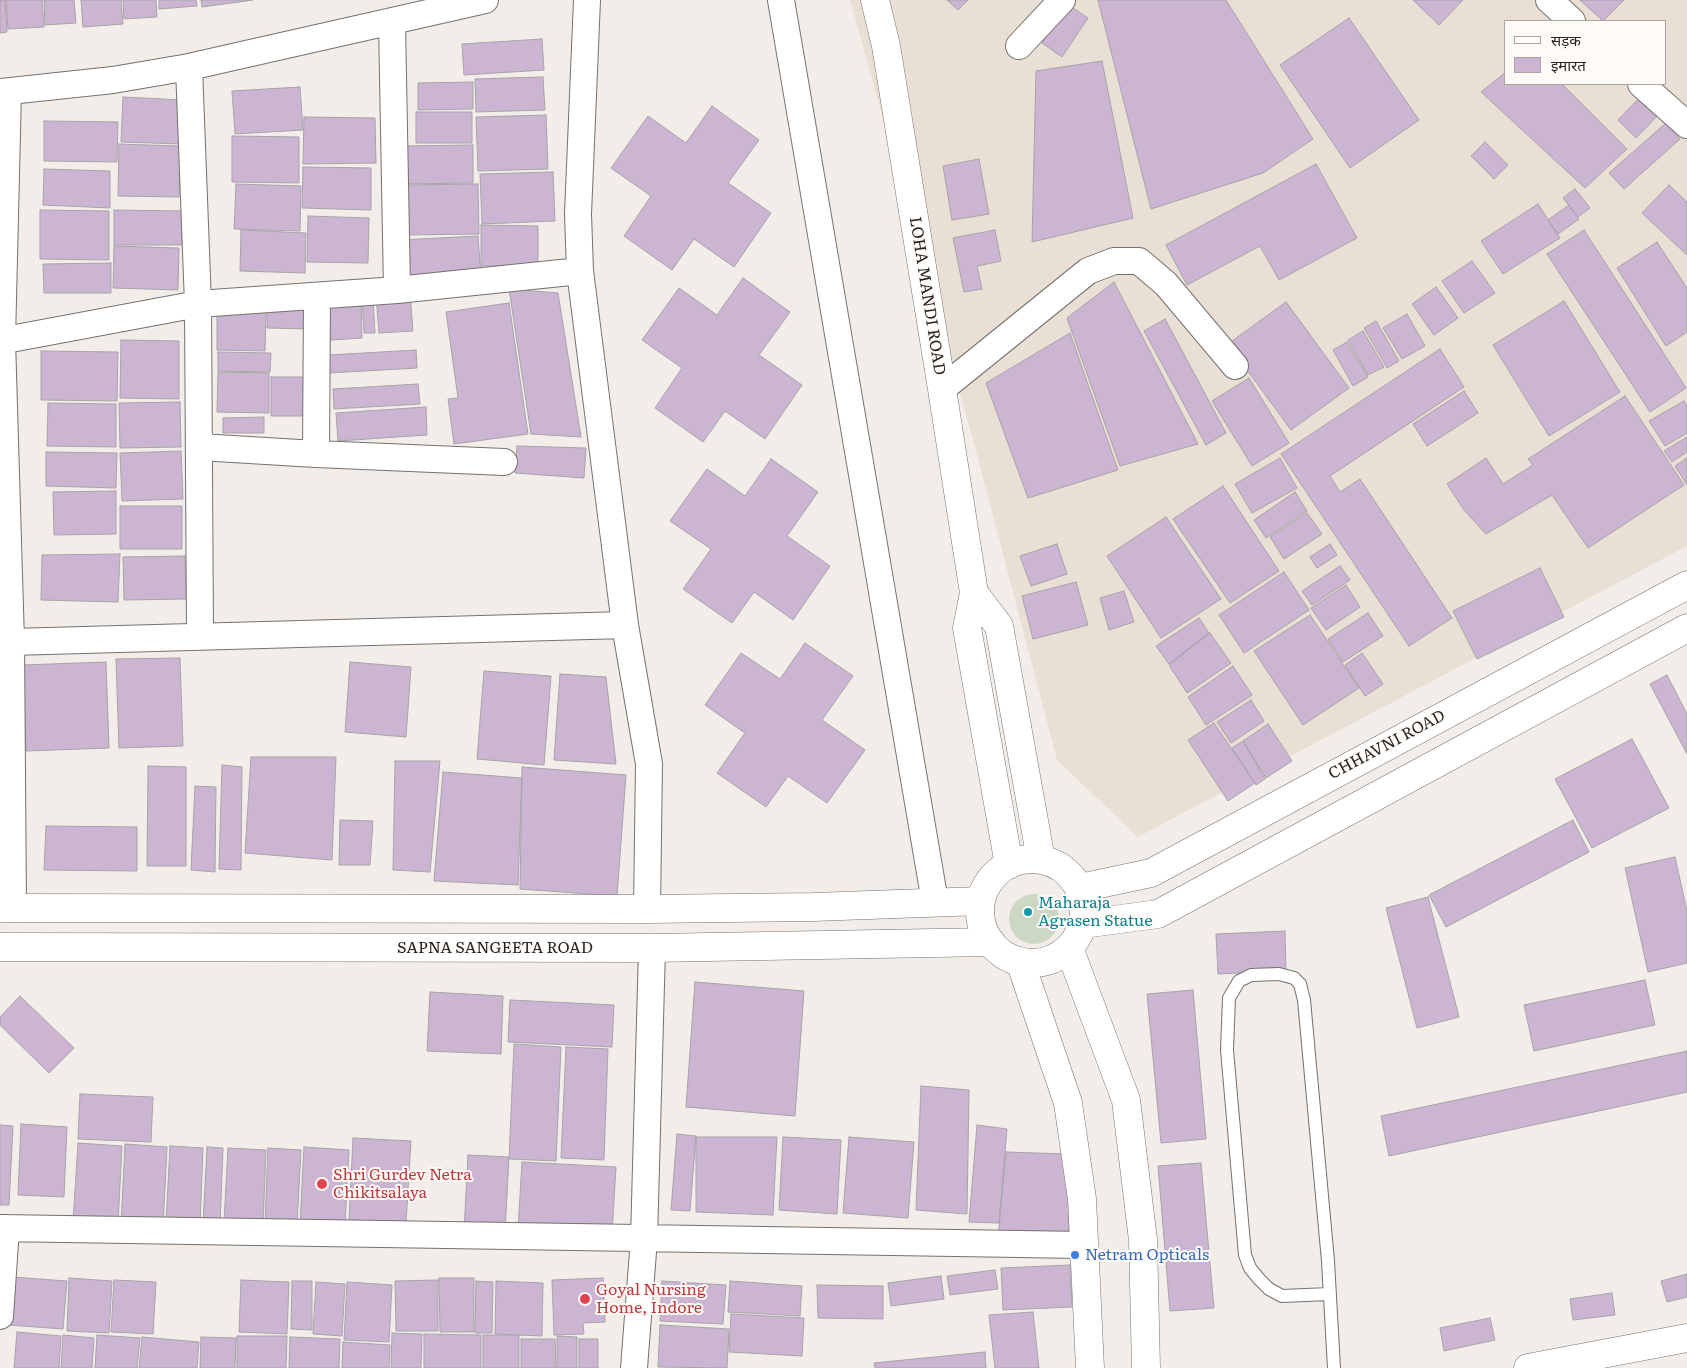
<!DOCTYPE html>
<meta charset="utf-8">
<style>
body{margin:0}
#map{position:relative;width:1687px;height:1368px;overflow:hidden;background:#f2ede8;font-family:Literata,"Noto Sans Devanagari",serif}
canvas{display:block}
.legend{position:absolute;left:1504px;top:20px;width:162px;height:65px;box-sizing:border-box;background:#fefaf6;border:1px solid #a8a5a2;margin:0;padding:6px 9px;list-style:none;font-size:15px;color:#272523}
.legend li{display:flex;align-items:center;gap:10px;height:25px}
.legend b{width:25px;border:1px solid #a8a5a2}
</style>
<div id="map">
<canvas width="1687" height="1368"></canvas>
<ul class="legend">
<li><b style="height:6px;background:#fff"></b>सड़क</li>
<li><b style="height:14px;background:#cbb5d2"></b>इमारत</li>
</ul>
</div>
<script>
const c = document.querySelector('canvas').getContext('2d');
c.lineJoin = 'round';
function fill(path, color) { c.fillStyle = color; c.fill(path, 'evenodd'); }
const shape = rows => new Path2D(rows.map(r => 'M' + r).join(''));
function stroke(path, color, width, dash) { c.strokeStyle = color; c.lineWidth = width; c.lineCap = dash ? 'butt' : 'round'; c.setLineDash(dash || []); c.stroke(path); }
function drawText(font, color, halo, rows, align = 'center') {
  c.font = font + ' Literata,serif'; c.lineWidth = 4; c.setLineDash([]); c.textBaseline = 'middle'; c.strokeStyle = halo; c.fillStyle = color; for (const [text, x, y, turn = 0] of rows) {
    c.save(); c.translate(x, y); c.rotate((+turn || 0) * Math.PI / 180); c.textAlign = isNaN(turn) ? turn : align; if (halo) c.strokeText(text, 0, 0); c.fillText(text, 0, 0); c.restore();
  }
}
fill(shape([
 [850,0,1687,0,1687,546,1138,837,1057,760,976,451],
 [1506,21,1666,21,1666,84,1506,84]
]), '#eadfd4');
fill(shape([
 '1009 919a25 25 0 1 1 50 0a25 25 0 1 1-50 0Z'
]), '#cdd8c4');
const building = shape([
 [0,0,5,0,7,32,0,33,0,0],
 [6,0,42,0,44,27,8,29,6,0],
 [44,0,74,0,76,23,45,25,44,0],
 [81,0,121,0,123,24,83,27,81,0],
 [123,0,156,0,157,17,124,19,123,0],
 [159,0,196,0,197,6,159,9,159,0],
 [201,0,253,0,202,7,201,0],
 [947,0,968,0,958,10,947,0],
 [1098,0,1226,0,1313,139,1263,173,1151,209,1098,0],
 [1413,0,1463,0,1439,25,1413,0],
 [1580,0,1624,0,1603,21,1580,0],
 [1067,4,1088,18,1062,57,1042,43,1067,4],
 [1349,18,1419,120,1350,168,1280,65,1349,18],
 [542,39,544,70,464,75,462,44,542,39],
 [1102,61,1133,218,1032,242,1036,71,1102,61],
 [1506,72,1506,84,1562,84,1627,149,1585,188,1481,92,1506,72],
 [543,77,545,110,476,112,475,79,543,77],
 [473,82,473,109,418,110,418,83,473,82],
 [300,87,303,130,235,134,232,91,300,87],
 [1642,95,1660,113,1636,138,1618,120,1642,95],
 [123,97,183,100,182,144,121,142,123,97],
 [712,106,759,140,728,183,771,213,734,267,694,239,672,270,624,236,651,196,611,168,648,116,686,143,712,106],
 [416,112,472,112,472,143,416,143,416,112],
 [546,115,548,169,478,171,476,117,546,115],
 [304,117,375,118,376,163,303,164,304,117],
 [44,121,118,122,117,162,44,161,44,121],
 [1666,123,1680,139,1624,189,1609,173,1666,123],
 [232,136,299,137,299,183,232,182,232,136],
 [1485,142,1508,165,1494,179,1471,156,1485,142],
 [119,144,180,146,179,197,118,196,119,144],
 [473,145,473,183,403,184,402,146,473,145],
 [979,159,989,214,952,220,943,166,979,159],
 [1316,164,1357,238,1279,280,1260,246,1187,285,1166,245,1316,164],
 [303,167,371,168,371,210,302,208,303,167],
 [44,169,110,171,110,208,43,205,44,169],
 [553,172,555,221,482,224,480,174,553,172],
 [236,184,301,186,300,231,234,229,236,184],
 [478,184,479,234,406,235,405,185,478,184],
 [1669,185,1687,202,1687,255,1642,213,1669,185],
 [1575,189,1590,208,1578,217,1563,198,1575,189],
 [1538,204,1560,238,1503,274,1481,241,1538,204],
 [1569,205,1579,219,1558,234,1548,220,1569,205],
 [40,210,109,211,109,260,40,259,40,210],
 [114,210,182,211,182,245,114,245,114,210],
 [308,216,369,218,368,263,307,262,308,216],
 [481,225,538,226,538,266,481,266,481,225],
 [241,230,306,233,305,273,240,271,241,230],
 [995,230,1001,261,977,266,982,289,964,292,953,238,995,230],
 [1584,230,1686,388,1650,412,1547,254,1584,230],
 [478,236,481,277,402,281,399,240,478,236],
 [1657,242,1687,288,1687,332,1666,346,1617,268,1657,242],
 [114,246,179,248,178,290,113,288,114,246],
 [1472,261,1495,293,1464,313,1442,281,1472,261],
 [111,263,111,293,44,293,43,264,111,263],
 [743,278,790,312,759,355,802,385,765,439,725,411,703,442,655,408,682,368,642,340,679,288,717,315,743,278],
 [1114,282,1198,444,1120,466,1067,318,1114,282],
 [1436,287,1458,318,1434,335,1412,304,1436,287],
 [509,289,558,293,581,437,531,434,509,289],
 [410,293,413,331,379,333,376,296,410,293],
 [373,299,375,333,364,333,362,300,373,299],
 [1564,301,1620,392,1549,436,1493,345,1564,301],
 [1286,302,1349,388,1291,430,1228,344,1286,302],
 [509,303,528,434,454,444,448,399,458,398,446,312,509,303],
 [267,304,309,305,309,329,267,328,267,304],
 [361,306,362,338,331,340,329,307,361,306],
 [217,311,266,312,265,351,217,350,217,311],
 [1407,314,1425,346,1402,359,1383,328,1407,314],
 [1165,319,1226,433,1206,445,1144,331,1165,319],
 [1376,321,1399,361,1387,368,1364,328,1376,321],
 [1363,331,1384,367,1368,375,1348,340,1363,331],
 [1070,333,1118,470,1028,498,986,383,1070,333],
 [121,340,179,341,179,399,120,398,121,340],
 [1347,342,1368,377,1353,386,1333,350,1347,342],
 [1440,349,1464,387,1330,476,1340,492,1360,479,1452,618,1409,646,1281,454,1440,349],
 [416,350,417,368,329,373,328,355,416,350],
 [41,351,118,352,117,401,41,400,41,351],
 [218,352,271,353,270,372,218,371,218,352],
 [218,372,269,373,269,413,217,412,218,372],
 [271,377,307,377,307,416,271,416,271,377],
 [1249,378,1289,443,1252,466,1212,401,1249,378],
 [418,384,420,404,334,409,333,389,418,384],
 [1464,391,1478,413,1427,446,1413,424,1464,391],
 [1625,396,1684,485,1588,548,1552,495,1486,534,1464,510,1447,484,1486,458,1503,484,1533,465,1528,459,1625,396],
 [1684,401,1687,406,1687,433,1665,446,1649,421,1684,401],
 [180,402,181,447,120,448,119,403,180,402],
 [48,403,116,404,116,447,47,446,48,403],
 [426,407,427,435,338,441,336,413,426,407],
 [264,417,264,433,223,433,223,418,264,417],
 [1687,437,1687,452,1672,462,1664,451,1687,437],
 [517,446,586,448,584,478,515,473,517,446],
 [181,451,183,499,122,501,120,453,181,451],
 [46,452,117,453,116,488,46,486,46,452],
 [1280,458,1297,488,1252,513,1235,484,1280,458],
 [1687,458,1687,485,1675,466,1687,458],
 [771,459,818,492,787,536,830,566,793,620,754,592,732,623,683,589,711,549,670,521,707,469,745,496,771,459],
 [1223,486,1279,571,1230,603,1173,519,1223,486],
 [116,491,116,534,54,535,53,492,116,491],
 [1295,492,1307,511,1266,538,1254,520,1295,492],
 [120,506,182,506,182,549,120,549,120,506],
 [1307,513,1322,534,1284,559,1270,537,1307,513],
 [1166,517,1221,599,1161,638,1107,556,1166,517],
 [1057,544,1067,574,1031,586,1020,556,1057,544],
 [1330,544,1337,555,1317,568,1310,557,1330,544],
 [120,554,118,602,41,600,42,555,120,554],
 [185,556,186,599,124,600,123,557,185,556],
 [1340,566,1350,580,1312,605,1302,591,1340,566],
 [1540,568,1564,617,1477,659,1453,611,1540,568],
 [1284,572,1309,610,1244,653,1219,615,1284,572],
 [1076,582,1088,625,1033,639,1022,596,1076,582],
 [1346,585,1360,607,1326,630,1311,608,1346,585],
 [1124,591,1134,622,1109,630,1100,598,1124,591],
 [1368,613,1383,636,1343,662,1328,639,1368,613],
 [1310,615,1359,688,1303,725,1254,651,1310,615],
 [1199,618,1209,633,1169,664,1156,646,1199,618],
 [1210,633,1231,663,1187,693,1169,665,1210,633],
 [805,643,853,676,822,720,865,750,827,803,788,776,766,807,717,773,745,733,705,705,741,653,780,679,805,643],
 [1362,653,1383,684,1365,696,1345,665,1362,653],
 [180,658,183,746,119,748,116,659,180,658],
 [106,662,109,748,26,751,23,665,106,662],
 [350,662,411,667,406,737,345,732,350,662],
 [1233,666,1252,695,1206,725,1188,697,1233,666],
 [484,671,551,676,544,765,477,759,484,671],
 [560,674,606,677,616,764,554,760,560,674],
 [1667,675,1687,714,1687,754,1650,684,1667,675],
 [1251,700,1264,721,1231,743,1217,722,1251,700],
 [1214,723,1255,783,1228,801,1188,740,1214,723],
 [1268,724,1292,761,1266,778,1243,741,1268,724],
 [1632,739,1669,808,1592,848,1555,779,1632,739],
 [1243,741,1265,779,1256,785,1232,748,1243,741],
 [251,757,336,757,332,860,245,853,251,757],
 [395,761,440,761,430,872,393,870,395,761],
 [222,765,242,767,241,870,219,869,222,765],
 [148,766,186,767,186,866,147,866,148,766],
 [522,767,626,775,617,896,520,889,522,767],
 [443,772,522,778,518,885,434,881,443,772],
 [195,786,216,787,215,872,191,870,195,786],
 [340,820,373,821,370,865,339,865,340,820],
 [1573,820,1589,852,1446,927,1429,895,1573,820],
 [46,826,137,827,137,871,44,870,46,826],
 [1675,857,1687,911,1687,963,1648,972,1625,868,1675,857],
 [1428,897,1459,1017,1417,1028,1386,908,1428,897],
 [1285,931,1286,971,1218,974,1216,934,1285,931],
 [1645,980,1655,1025,1534,1051,1524,1005,1645,980],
 [695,982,804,991,795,1116,686,1107,695,982],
 [1193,990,1206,1139,1161,1143,1147,994,1193,990],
 [430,992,503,996,501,1054,427,1051,430,992],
 [20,996,74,1048,49,1073,0,1025,0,1017,20,996],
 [510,1000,614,1005,612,1047,508,1042,510,1000],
 [514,1044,561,1047,556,1161,509,1159,514,1044],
 [566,1047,608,1049,604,1160,561,1158,566,1047],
 [1687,1051,1687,1092,1389,1156,1381,1116,1687,1051],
 [921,1086,969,1090,967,1214,916,1210,921,1086],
 [80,1094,153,1097,151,1142,78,1139,80,1094],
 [21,1124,67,1127,64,1197,18,1195,21,1124],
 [0,1125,13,1126,9,1205,0,1205,0,1125],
 [977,1125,1007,1129,999,1223,969,1222,977,1125],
 [677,1134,696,1136,690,1211,671,1210,677,1134],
 [696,1137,777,1137,773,1215,696,1212,696,1137],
 [783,1137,841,1140,837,1214,779,1210,783,1137],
 [849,1137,914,1142,908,1218,843,1213,849,1137],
 [353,1138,411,1141,406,1223,349,1220,353,1138],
 [78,1143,122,1146,118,1224,73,1222,78,1143],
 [125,1144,167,1147,163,1228,121,1225,125,1144],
 [170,1146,203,1148,200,1226,166,1224,170,1146],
 [207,1147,223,1148,220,1224,203,1223,207,1147],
 [304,1147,349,1150,345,1225,300,1223,304,1147],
 [228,1148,266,1150,263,1225,224,1222,228,1148],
 [268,1148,301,1150,297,1225,265,1223,268,1148],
 [1006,1152,1068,1154,1069,1234,998,1238,1006,1152],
 [468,1155,509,1157,505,1233,464,1231,468,1155],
 [522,1162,616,1167,612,1234,518,1229,522,1162],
 [1201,1163,1214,1308,1170,1311,1158,1166,1201,1163],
 [1070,1265,1072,1307,1003,1310,1001,1268,1070,1265],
 [995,1270,998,1289,950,1295,947,1276,995,1270],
 [1687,1274,1687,1297,1667,1302,1661,1281,1687,1274],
 [941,1276,944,1299,891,1306,888,1283,941,1276],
 [12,1277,67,1281,63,1329,9,1325,12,1277],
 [69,1278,112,1281,109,1333,67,1331,69,1278],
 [439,1278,474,1278,474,1332,440,1332,439,1278],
 [603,1278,605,1322,583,1323,584,1334,554,1335,552,1280,603,1278],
 [114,1280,156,1282,153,1334,111,1332,114,1280],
 [241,1280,289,1282,287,1334,239,1332,241,1280],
 [438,1280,438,1331,396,1331,395,1281,438,1280],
 [292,1281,312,1281,312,1330,291,1329,292,1281],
 [476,1281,493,1282,492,1333,475,1333,476,1281],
 [496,1281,543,1283,542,1336,495,1334,496,1281],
 [662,1281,726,1285,723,1324,660,1321,662,1281],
 [730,1281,802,1286,800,1316,728,1312,730,1281],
 [316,1282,345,1284,342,1336,313,1334,316,1282],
 [347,1282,392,1285,389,1342,344,1340,347,1282],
 [817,1285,883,1286,883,1319,818,1318,817,1285],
 [1612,1293,1615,1315,1573,1320,1570,1299,1612,1293],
 [1033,1312,1039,1368,995,1368,989,1315,1033,1312],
 [731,1314,804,1318,802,1356,729,1352,731,1314],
 [1490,1318,1495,1340,1444,1351,1440,1328,1490,1318],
 [660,1325,729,1329,727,1368,658,1367,660,1325],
 [17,1332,61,1336,59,1368,14,1368,17,1332],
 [392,1333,422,1334,421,1368,391,1368,392,1333],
 [424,1334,481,1335,481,1368,424,1368,424,1334],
 [63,1335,94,1338,92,1368,61,1368,63,1335],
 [97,1335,140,1338,137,1368,95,1368,97,1335],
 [483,1335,519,1335,519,1368,483,1368,483,1335],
 [237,1336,287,1336,286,1368,237,1368,237,1336],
 [557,1336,577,1337,577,1368,557,1368,557,1336],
 [142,1337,199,1342,197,1368,139,1368,142,1337],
 [201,1337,236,1338,235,1368,200,1368,201,1337],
 [290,1337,340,1339,339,1368,289,1368,290,1337],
 [521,1339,555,1339,556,1368,521,1368,521,1339],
 [579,1339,598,1339,598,1368,579,1368,579,1339],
 [343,1342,390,1345,389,1368,342,1368,343,1342],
 [985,1352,986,1368,875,1368,874,1363,985,1352]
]);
fill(building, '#cbb5d2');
stroke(building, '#a7a3a9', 1);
const lane = shape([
 [1329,1294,1282,1296,1269,1289,1259,1279,1250,1268,1245,1255,1227,1050,1229,998,1239,981,1251,975,1279,974,1294,978,1300,984,1304,1000,1328,1261,1334,1368]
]);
const street = shape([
 [587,0,578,214,580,271,625,625,649,764,647,909],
 [781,0,935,902],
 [1549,0,1572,21],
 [392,23,397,290],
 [1019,46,1062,0],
 [189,67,198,304,200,635],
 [1641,84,1687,125],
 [0,92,113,80,189,67,485,0],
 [8,92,2,340,11,642,13,908],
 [317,296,316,454,504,462],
 [0,341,198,304,397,290,580,271],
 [942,389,1088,271,1114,261,1139,261,1166,284,1235,366],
 [199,447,316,454],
 [11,642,625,625],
 [0,1228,1083,1245],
 [0,1316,6,1228],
 [634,1368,644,1239,652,948]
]);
const secondary = shape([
 [875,0,886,46,942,389,974,593,967,628,1009,865],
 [974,593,999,626,1041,860],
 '980 911a52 52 0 1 1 104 0a52 52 0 1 1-104 0Z',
 [1080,888,1151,873,1687,585],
 [0,908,647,909,813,907,981,901],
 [1083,924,1158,914,1687,628],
 [0,947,652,948,991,942],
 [1069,948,1126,1100,1143,1240,1146,1368],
 [1020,961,1068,1103,1082,1199,1090,1368],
 [1528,1368,1687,1338]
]);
stroke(lane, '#76716d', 14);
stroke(street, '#76716d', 28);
stroke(secondary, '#76716d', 29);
stroke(lane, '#fff', 12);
stroke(street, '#fff', 26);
stroke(secondary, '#fff', 28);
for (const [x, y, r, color] of [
 [1028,912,5,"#0f9aa8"],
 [322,1184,6,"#e0444e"],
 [1075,1255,5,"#3f7fe0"],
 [585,1299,6,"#e0444e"]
]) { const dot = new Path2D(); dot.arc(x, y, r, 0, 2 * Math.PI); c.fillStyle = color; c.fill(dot); stroke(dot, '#fefaf6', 2); }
drawText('16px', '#272523', '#fefaf6', [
 ["LOHA MANDI ROAD",927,296,81],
 ["CHHAVNI ROAD",1387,745,-28],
 ["SAPNA SANGEETA ROAD",495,948]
]);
drawText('16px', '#0d838f', '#fefaf6', [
 ["Maharaja",1038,903],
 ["Agrasen Statue",1038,921]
], 'left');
drawText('16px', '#be3a42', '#fefaf6', [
 ["Shri Gurdev Netra",333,1175],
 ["Chikitsalaya",333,1193],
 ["Goyal Nursing",596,1290],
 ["Home, Indore",596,1308]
], 'left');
drawText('16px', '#366cbe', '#fefaf6', [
 ["Netram Opticals",1085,1255]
], 'left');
</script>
